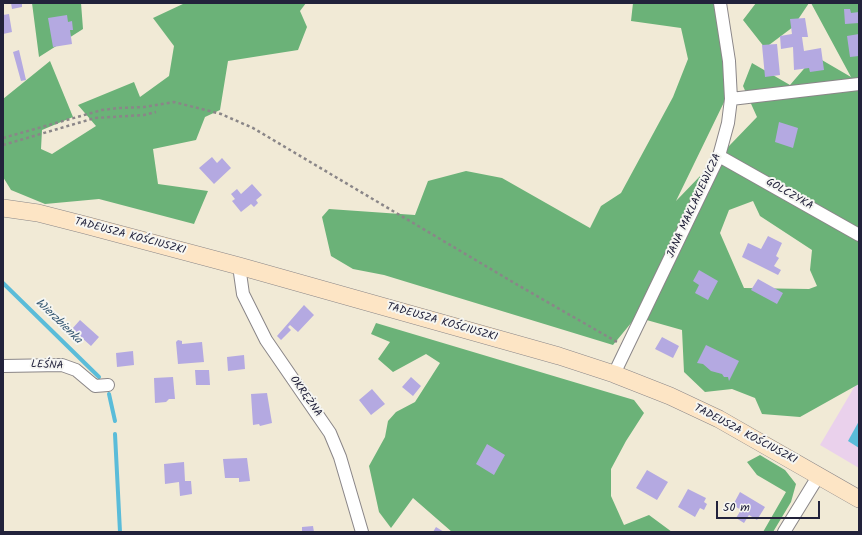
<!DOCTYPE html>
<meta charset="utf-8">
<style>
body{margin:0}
#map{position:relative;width:862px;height:535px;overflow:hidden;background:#f1ead6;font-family:Kalam,sans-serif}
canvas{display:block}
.frame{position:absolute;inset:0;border:4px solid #22223b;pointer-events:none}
.scale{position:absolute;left:716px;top:501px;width:104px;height:18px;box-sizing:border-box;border:2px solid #22223b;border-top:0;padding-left:5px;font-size:12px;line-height:14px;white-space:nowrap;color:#22223b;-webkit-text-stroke:3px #f6f6f2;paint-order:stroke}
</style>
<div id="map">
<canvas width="862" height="535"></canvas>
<div class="frame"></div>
<div class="scale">50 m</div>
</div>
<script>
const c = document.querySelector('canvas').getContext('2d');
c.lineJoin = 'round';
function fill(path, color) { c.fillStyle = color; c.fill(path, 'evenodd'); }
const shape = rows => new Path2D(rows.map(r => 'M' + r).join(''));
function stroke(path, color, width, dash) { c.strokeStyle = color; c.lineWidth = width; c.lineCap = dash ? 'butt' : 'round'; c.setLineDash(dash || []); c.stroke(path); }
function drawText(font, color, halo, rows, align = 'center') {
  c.font = font + ' Kalam,sans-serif'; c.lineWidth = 4; c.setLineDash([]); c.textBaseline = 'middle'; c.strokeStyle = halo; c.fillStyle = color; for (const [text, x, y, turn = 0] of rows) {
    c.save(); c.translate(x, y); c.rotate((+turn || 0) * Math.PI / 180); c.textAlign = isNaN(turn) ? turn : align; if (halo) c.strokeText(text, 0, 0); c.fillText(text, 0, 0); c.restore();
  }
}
fill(shape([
 [859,379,859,468,820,445]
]), '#ead1ec');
fill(shape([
 [32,3,81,3,83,29,39,57],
 [185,3,306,3,300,11,307,27,298,50,228,61,220,110,205,117,196,140,153,149,158,184,208,191,194,224,99,199,45,204,11,190,3,177,3,99,50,61,73,117,42,130,41,149,52,154,96,126,78,105,134,82,140,97,169,76,174,46,153,18],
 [633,3,716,3,723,38,727,96,676,201,757,117,743,86,752,63,790,85,815,56,851,77,811,3,859,3,859,384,800,417,762,414,755,398,732,389,705,392,684,372,682,330,636,317,613,345,384,275,353,269,331,256,322,217,329,209,415,215,428,181,466,171,502,178,590,228,601,206,621,193,673,97,688,59,681,28,631,21],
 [753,201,760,216,812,250,810,270,817,286,809,289,744,288,720,233,729,210],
 [756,3,809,3,793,27,765,48,743,20],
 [376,323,634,400,644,413,626,441,611,469,611,496,624,525,649,515,672,532,452,532,413,498,391,528,379,512,369,466,385,437,388,421,396,412,415,402,440,363,426,354,393,372,378,359,390,342,371,334],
 [760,455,785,470,796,484,791,502,773,532,763,532,786,492,757,475,747,462]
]), '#6bb278');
fill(shape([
 [859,421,859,448,848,441]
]), '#5abcd9');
stroke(shape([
 [3,283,99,377],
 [109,394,115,421],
 [115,434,120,532]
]), '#5abcd9', 4);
fill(shape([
 [11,3,22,3,22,7,12,9],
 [844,9,850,9,851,13,859,12,859,23,845,24],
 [9,14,12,32,3,34,3,15],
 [67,15,68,22,72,21,73,30,70,30,72,44,53,47,48,18],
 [805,18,808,37,802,37,804,51,821,48,824,70,810,72,809,68,794,70,793,47,781,49,780,36,792,34,790,19],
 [859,34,859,56,850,57,847,36],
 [777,44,780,75,765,77,762,45],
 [19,50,26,80,21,81,13,52],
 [779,122,798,128,793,148,775,142],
 [212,157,217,163,222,158,231,168,214,184,199,168],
 [252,184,262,195,256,200,258,203,254,207,251,204,241,212,232,201,235,199,231,194,237,189,241,194],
 [768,236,782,243,776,256,779,258,774,266,781,270,778,275,742,257,748,243,761,249],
 [699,270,718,281,708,300,695,293,699,285,693,281],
 [758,279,783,293,777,304,751,290],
 [304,305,314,315,298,332,290,325,288,327,291,330,281,340,277,336],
 [80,320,99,337,91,346,72,329],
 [662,337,679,346,673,358,655,349],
 [178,340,182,341,182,344,202,342,204,362,178,364,176,342],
 [706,345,739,361,729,381,728,377,724,377,722,374,711,371,703,364,697,363],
 [133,351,134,365,117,367,116,353],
 [244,355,245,369,228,371,227,357],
 [195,370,209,370,210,385,196,385],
 [173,377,175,399,169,399,166,402,155,403,154,378],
 [411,377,421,386,413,396,402,387],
 [372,389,385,404,371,415,359,400],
 [267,393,272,423,260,426,259,424,253,425,251,394],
 [487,444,505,455,494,475,476,464],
 [247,458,250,481,239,482,239,478,225,478,223,459],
 [184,462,185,481,191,481,192,494,180,496,179,482,165,484,164,464],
 [647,470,668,482,657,500,636,488],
 [688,489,706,498,704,502,707,504,704,510,700,508,695,517,678,507],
 [740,492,765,507,757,520,749,515,744,523,736,518,741,510,733,505],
 [313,526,314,532,302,532,302,527],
 [436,527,444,532,433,532]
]), '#b4a9e1');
const street = shape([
 [731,99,859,84],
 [719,156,859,235],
 [239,266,243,294,266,340,330,433,340,457,362,532],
 [3,366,62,365,76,370,95,386,108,385],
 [614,374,719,156,728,123,731,99,729,61,720,3],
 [784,532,819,475]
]);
const secondary = shape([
 [3,208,38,213,85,225,239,266,559,356,614,374,670,396,719,419,859,499]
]);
stroke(street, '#8a8688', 14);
stroke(secondary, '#8a8688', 18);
stroke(shape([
 [3,138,102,110,119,108,144,107,174,102,221,114,253,128,516,284,617,342],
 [3,145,95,118,144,115,156,112]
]), '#8a8688', 2.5, [3, 3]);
stroke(street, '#fff', 12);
stroke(secondary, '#fde5c5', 17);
drawText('11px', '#22223b', '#f6f6f2', [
 ["GOLCZYKA",789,195,30],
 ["JANA MAKLAKIEWICZA",695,206,-65],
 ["TADEUSZA KOŚCIUSZKI",130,237,15],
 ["TADEUSZA KOŚCIUSZKI",442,323,16],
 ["LEŚNA",47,366,3],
 ["OKRĘŻNA",305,397,55],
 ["TADEUSZA KOŚCIUSZKI",745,435,28]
]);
drawText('italic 12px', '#365872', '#f6f6f2', [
 ["Wierzbienka",58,322,44]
]);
</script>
